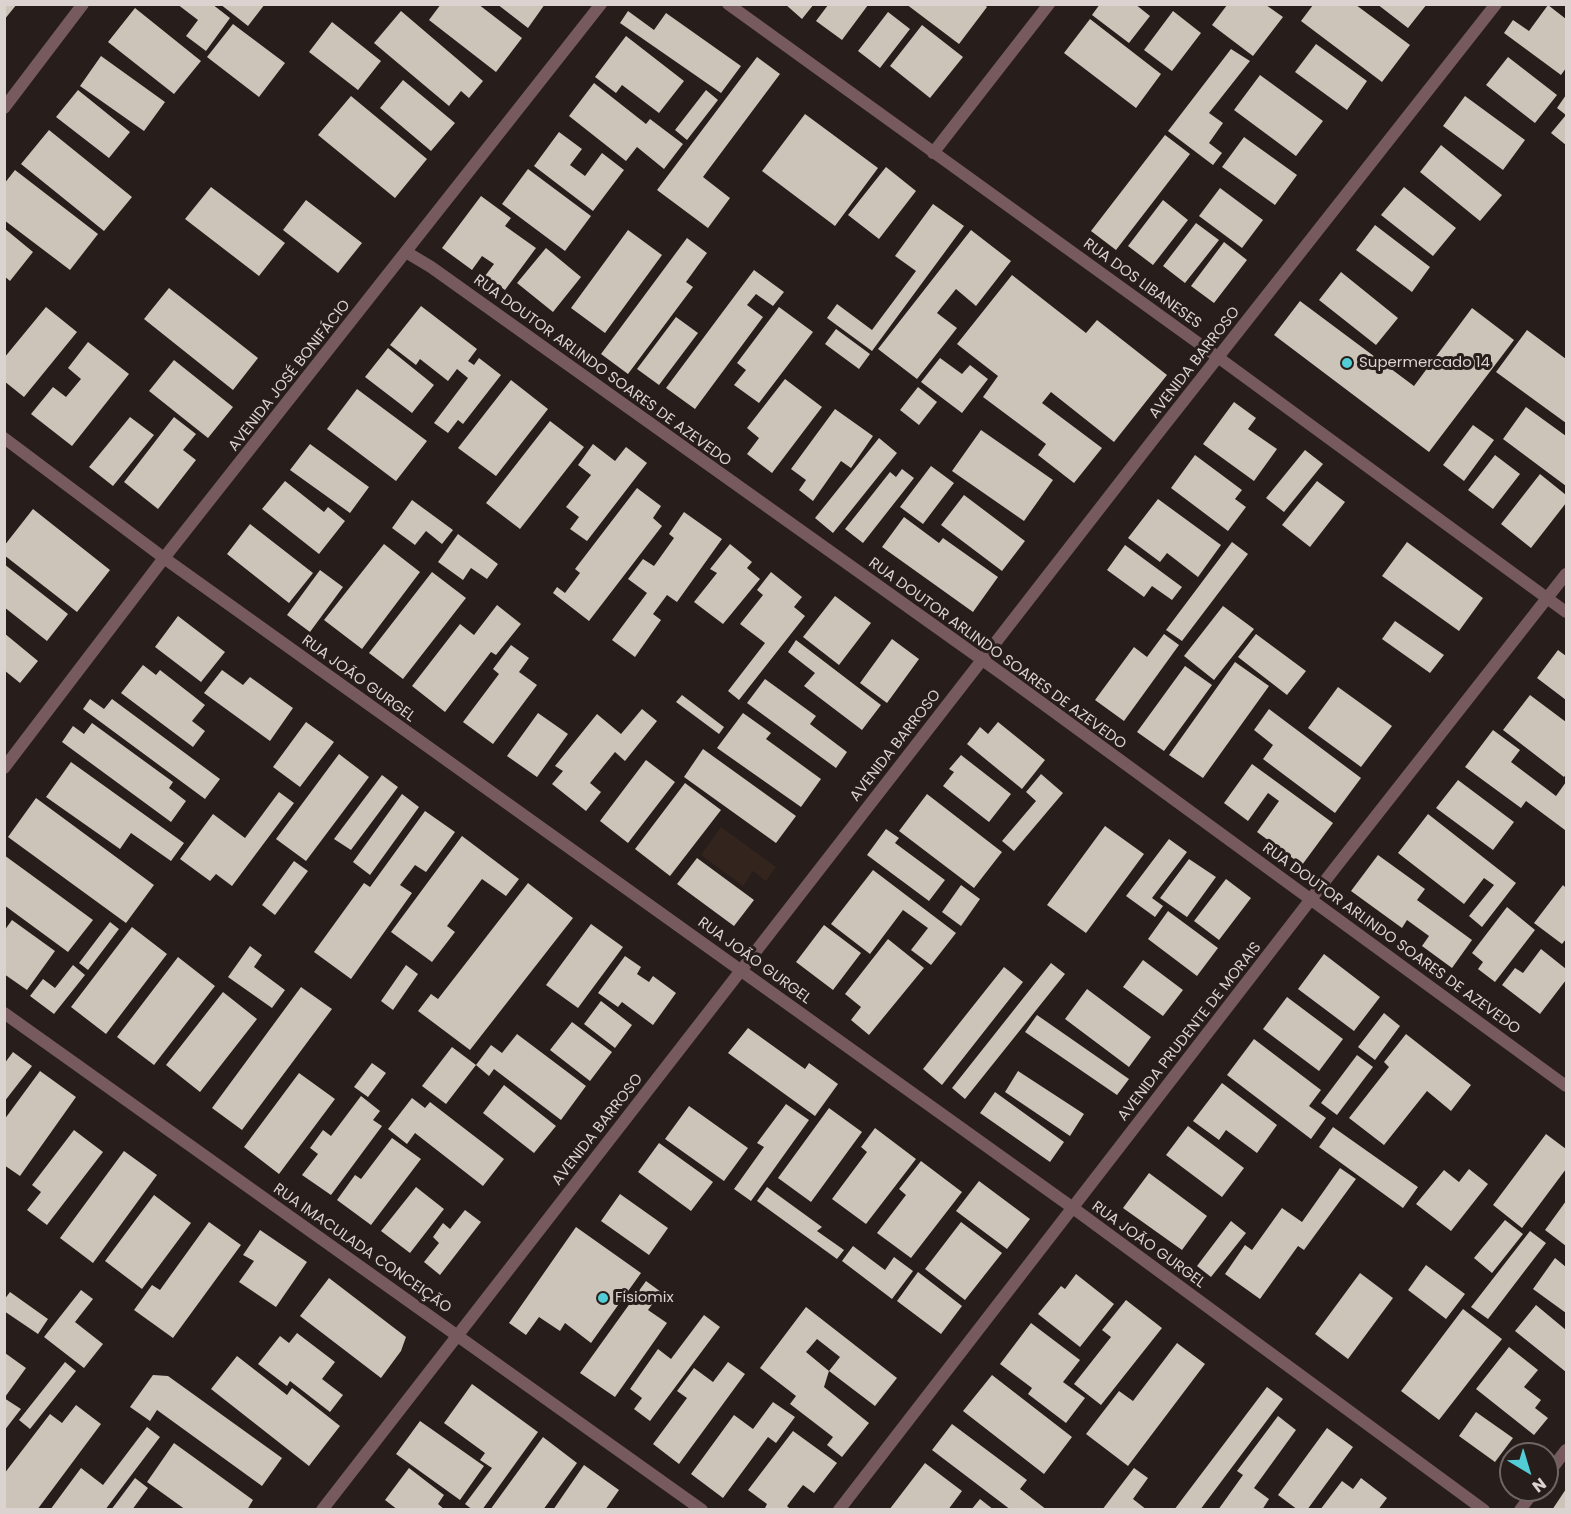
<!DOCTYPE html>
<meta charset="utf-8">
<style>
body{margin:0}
#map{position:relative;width:1571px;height:1514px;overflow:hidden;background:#271d1a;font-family:Poppins,sans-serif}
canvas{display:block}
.frame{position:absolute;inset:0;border:6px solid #dad3d0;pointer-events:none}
.north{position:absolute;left:1499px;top:1442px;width:60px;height:60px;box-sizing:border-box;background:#271d1a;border:2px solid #6f6663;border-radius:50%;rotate:142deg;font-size:16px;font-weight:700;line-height:24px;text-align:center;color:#dad3d0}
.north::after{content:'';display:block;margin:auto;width:21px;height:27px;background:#52ccd5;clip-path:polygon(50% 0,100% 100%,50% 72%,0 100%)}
</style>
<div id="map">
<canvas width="1571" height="1514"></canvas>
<div class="frame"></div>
<div class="north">N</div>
</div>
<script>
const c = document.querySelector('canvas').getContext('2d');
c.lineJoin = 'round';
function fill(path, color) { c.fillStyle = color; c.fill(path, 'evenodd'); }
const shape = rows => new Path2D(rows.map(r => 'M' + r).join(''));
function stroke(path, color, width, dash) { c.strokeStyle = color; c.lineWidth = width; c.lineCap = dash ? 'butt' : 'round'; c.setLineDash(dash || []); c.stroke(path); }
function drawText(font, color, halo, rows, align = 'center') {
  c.font = font + ' Poppins,sans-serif'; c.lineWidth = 6; c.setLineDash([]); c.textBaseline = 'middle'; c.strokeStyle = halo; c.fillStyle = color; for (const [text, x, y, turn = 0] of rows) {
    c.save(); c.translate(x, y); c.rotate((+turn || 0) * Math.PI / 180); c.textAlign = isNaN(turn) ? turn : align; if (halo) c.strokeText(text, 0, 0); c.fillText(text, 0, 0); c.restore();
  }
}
fill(shape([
 [721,827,776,867,766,881,753,871,743,886,701,855]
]), '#34241e');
fill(shape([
 [4,4,17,4,4,20],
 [177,4,212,4,230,18,206,51,186,36,198,20],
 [220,4,265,4,248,26],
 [441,4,478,4,522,38,496,72,429,20],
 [497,4,545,4,528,28],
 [785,4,814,4,802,19],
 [906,4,984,4,987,7,959,44],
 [1100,4,1135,4,1150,16,1129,43,1092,15],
 [1377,4,1427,4,1408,28],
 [828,5,868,5,842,40,816,21],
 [1227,5,1266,5,1283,17,1253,56,1212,25],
 [1313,5,1356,5,1410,45,1382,82,1301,21],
 [1548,5,1566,19,1566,68,1561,75,1504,33,1513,20,1529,31],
 [135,8,201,61,174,94,108,42],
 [401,11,483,81,469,98,461,91,449,106,374,43],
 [628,11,654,30,666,13,741,66,721,93,620,23],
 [1173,11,1201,33,1172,71,1144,50],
 [888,12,910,29,880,68,858,51],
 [1090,19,1161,74,1136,108,1064,53],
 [332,22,381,61,358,90,309,52],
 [233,24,285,63,259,97,207,57],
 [922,25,963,57,930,98,890,66],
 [626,36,684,81,659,113,622,85,616,93,595,77],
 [1316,44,1367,81,1347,110,1295,72],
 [1231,49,1250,61,1209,113,1223,123,1209,143,1222,153,1213,165,1168,131],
 [101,56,165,102,144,131,80,86],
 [757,57,780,74,703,177,730,198,708,228,657,190],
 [1508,57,1557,95,1535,123,1486,85],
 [1260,75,1323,121,1296,156,1234,110],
 [403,80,455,123,431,151,380,108],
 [594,83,646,124,650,119,683,144,664,169,637,147,626,161,569,116],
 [78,90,130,132,109,158,56,117],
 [706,90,718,100,687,140,675,130],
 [1566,95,1566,145,1551,133,1566,115,1557,108],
 [351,96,427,159,395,198,318,135],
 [1465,96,1525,140,1503,170,1443,126],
 [805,114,878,168,835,226,762,171],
 [49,130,132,197,104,231,21,164],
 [559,132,582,149,570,165,585,176,602,153,624,170,593,211,534,166],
 [1165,135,1190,154,1116,250,1091,231],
 [1244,137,1297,175,1275,205,1222,167],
 [1441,145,1502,195,1480,221,1420,172],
 [886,167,916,191,879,239,848,215],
 [528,169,591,216,565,251,502,204],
 [15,170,98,234,70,270,4,220,4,184],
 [211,187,285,243,259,276,185,219],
 [1404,187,1456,228,1433,256,1381,215],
 [1220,188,1263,220,1242,248,1199,216],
 [481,196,511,218,505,226,536,248,505,290,485,276,494,264,482,256,472,270,442,248],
 [306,200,362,243,338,273,283,230],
 [1163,200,1188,220,1153,265,1128,246],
 [933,204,964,226,872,351,827,318,837,304,872,330,916,271,895,256],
 [1196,223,1219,240,1185,283,1163,266],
 [1375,225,1430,267,1412,292,1356,250],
 [4,228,33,252,10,281,4,276],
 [628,230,662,255,605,333,571,308],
 [971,230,1011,261,976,306,956,289,937,313,957,328,917,379,878,349],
 [687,238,707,253,686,282,693,287,628,374,601,354],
 [1224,242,1247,260,1214,303,1191,286],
 [546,248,581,277,553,312,517,283],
 [754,270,784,292,773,306,756,294,747,305,763,317,695,409,666,388],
 [1341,272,1398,318,1376,345,1319,300],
 [1012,275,1086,333,1097,320,1167,375,1114,442,1051,392,1042,403,1102,448,1074,483,1038,455,1046,444,983,397,998,376,957,344],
 [169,288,258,358,233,390,144,319],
 [1300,301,1414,386,1472,308,1514,340,1429,452,1274,335],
 [421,306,477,349,468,361,474,365,479,358,501,375,463,424,458,420,448,433,434,423,468,378,457,369,448,381,420,359,416,365,390,345],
 [46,307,77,332,24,397,4,381,4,358],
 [779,307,813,332,759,403,734,385,746,370,737,363],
 [676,317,698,333,659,385,637,369],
 [836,329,870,354,859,369,825,344],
 [1527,330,1566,359,1566,423,1496,372],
 [88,342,129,374,72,446,31,414,53,387,66,397,81,379,68,368],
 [388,348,434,385,412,413,365,377],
 [940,358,962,374,970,365,988,379,962,413,921,382],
 [174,360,233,407,208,438,149,391],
 [785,379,822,407,772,473,747,454,759,438,747,428],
 [511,380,548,409,496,476,458,448],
 [918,387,937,402,919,425,900,410],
 [357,389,427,441,396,481,327,429],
 [1234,402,1256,418,1248,429,1277,449,1254,481,1203,444],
 [1526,407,1566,436,1566,486,1503,439],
 [835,409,873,436,851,468,841,461,813,501,799,490,806,480,791,469],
 [130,417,154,435,113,486,89,467],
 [174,417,196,434,183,450,196,460,158,509,124,482],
 [550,421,584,447,520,529,486,503],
 [1473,425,1494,440,1464,481,1443,465],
 [981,430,1053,480,1024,521,952,471],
 [879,438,897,453,833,533,815,518],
 [310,444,369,487,350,513,290,470],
 [593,444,615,461,626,447,647,463,587,541,570,529,579,517,566,507,591,475,578,465],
 [1305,450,1323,464,1284,512,1266,498],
 [1195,455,1242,490,1235,499,1246,507,1228,531,1171,488],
 [1495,455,1520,474,1493,509,1468,490],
 [931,466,954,483,923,524,900,507],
 [902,469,914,478,863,543,845,529,890,472,896,477],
 [1540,474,1566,495,1566,503,1531,548,1501,524],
 [285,481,324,512,328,507,345,521,319,554,262,509],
 [1317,481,1345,502,1310,547,1282,525],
 [637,488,661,506,653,518,662,526,589,621,553,593,557,587,565,593,580,573,575,569],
 [964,495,1025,541,1002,571,941,525],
 [1158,499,1221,545,1198,577,1167,553,1160,562,1128,538],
 [412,500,453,530,442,544,426,531,415,545,392,528],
 [33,509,110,570,77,612,4,555,4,546],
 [684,512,722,539,677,602,667,595,653,614,661,620,635,657,612,640,647,593,628,579,643,559,654,566,674,538,669,534],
 [904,517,939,543,943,538,998,577,973,612,882,547],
 [250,524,313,573,289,603,227,554],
 [458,534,498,564,487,579,471,568,463,580,438,562],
 [1232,542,1248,554,1182,641,1166,630],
 [1407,542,1483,598,1459,631,1382,576],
 [384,544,420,572,362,649,324,620],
 [730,544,752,562,747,568,760,579,723,624,694,602,717,573,710,569],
 [1125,545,1182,587,1172,600,1152,586,1144,597,1107,570],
 [4,564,68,614,47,641,4,607],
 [320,570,343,587,310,632,287,615],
 [432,572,466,598,403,679,369,653],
 [771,572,802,597,794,607,805,616,739,700,728,691,765,643,740,624,763,595,757,590],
 [835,596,871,623,839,665,803,637],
 [497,605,521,624,496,655,491,652,445,712,412,686,460,624,474,635],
 [1223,606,1254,629,1214,680,1184,656],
 [178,616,225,652,201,682,155,647],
 [1395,621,1444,655,1430,673,1382,639],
 [4,633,38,661,20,683,4,670],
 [1164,634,1179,645,1124,721,1095,700,1134,647,1147,657],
 [1256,634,1306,671,1287,695,1238,657],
 [892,639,919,659,887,703,860,683],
 [796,640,881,705,862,730,804,686,815,673,788,652],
 [511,645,529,658,519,672,537,685,493,744,463,722,499,674,493,669],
 [1558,650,1566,656,1566,700,1537,678],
 [1235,662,1269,686,1203,778,1169,755],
 [143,665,156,675,160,670,205,705,192,721,205,731,193,747,121,693],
 [1185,666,1212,685,1164,751,1137,732],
 [222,670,243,685,250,677,293,708,270,741,204,693],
 [765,679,816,716,810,724,847,752,836,768,747,703],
 [1338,687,1392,726,1361,767,1308,728],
 [682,695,724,727,719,734,676,702],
 [1530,695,1566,722,1566,774,1564,777,1503,730],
 [90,699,104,709,112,699,220,779,205,799,83,709],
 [642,709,657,721,625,761,615,752,590,783,601,792,586,811,552,784,563,771,555,766,597,714,621,734],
 [1269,709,1361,778,1335,813,1263,759,1273,745,1254,730],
 [538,713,568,734,537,777,507,756],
 [743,713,771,733,766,739,821,779,801,807,717,748],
 [306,722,334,742,300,787,273,767],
 [998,722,1045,760,1022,789,967,744,980,727,988,734],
 [92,723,173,782,169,788,186,801,171,822,62,742,73,726,84,734],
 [1493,730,1520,750,1511,762,1556,796,1566,782,1565,830,1526,801,1521,808,1465,767],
 [703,749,796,816,776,843,684,777],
 [339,754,369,777,306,861,276,839],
 [961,755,1011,794,989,822,943,786,954,772,949,769],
 [646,760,675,782,628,843,600,821],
 [71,762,184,843,171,861,131,833,120,849,46,797],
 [1252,764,1333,823,1302,865,1257,832,1279,801,1268,793,1248,821,1224,803],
 [1041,774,1063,793,1014,851,1002,841,1036,801,1026,792],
 [382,775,398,787,351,850,334,839],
 [1458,780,1514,822,1493,850,1436,808],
 [685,783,721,810,670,876,635,849],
 [279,792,294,803,232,886,216,874,210,881,180,859,213,814,245,838],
 [402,794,419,807,370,875,353,862],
 [927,794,1002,852,974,888,899,831],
 [36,798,154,885,126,923,8,837],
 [425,811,455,832,426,872,415,865,400,885,412,893,351,979,314,952,364,883,370,887],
 [1428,814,1516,883,1482,927,1469,916,1494,885,1484,878,1464,904,1398,853],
 [1105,826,1144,854,1086,933,1047,905],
 [886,829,899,838,895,843,945,880,929,901,867,855],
 [462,836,519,879,506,896,482,879,447,926,455,932,432,962,391,932],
 [1169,839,1187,852,1152,898,1163,906,1155,917,1126,896],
 [4,855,93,920,68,952,4,905],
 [1378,855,1425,889,1417,900,1472,940,1452,968,1422,946,1429,936,1407,920,1402,928,1351,891],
 [697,858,754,900,734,926,677,884],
 [1189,859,1216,877,1187,917,1160,898],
 [294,861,308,871,275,915,262,905],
 [873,870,956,933,931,965,911,950,928,928,903,910,870,954,831,924],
 [1226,879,1251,898,1219,940,1194,921],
 [528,883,573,918,470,1050,418,1011,431,994,438,999],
 [961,885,980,899,961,926,942,912],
 [1563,885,1566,888,1566,939,1562,944,1534,923],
 [1507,907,1535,930,1495,982,1478,969,1483,962,1472,953],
 [1168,911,1218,948,1197,976,1148,939],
 [12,920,55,951,27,990,4,974,4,931],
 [110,922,119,929,88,970,79,963],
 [591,924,623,947,578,1008,546,985],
 [824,925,861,953,833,990,796,962],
 [132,927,167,954,106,1034,71,1007],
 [888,939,924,968,869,1035,851,1020,861,1007,845,994],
 [250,946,262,955,254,967,285,990,272,1008,228,977],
 [1541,949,1566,969,1566,980,1540,1014,1502,985,1515,968,1523,973],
 [1324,954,1380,997,1354,1031,1298,989],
 [625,956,641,967,637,974,649,982,653,976,676,993,653,1025,622,1002,618,1007,598,993],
 [178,957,215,986,154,1065,117,1037],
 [1143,960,1183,990,1163,1016,1123,987],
 [1051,963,1065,974,965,1099,952,1088],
 [73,965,85,975,54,1014,30,996,43,979,55,988],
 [406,965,418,974,393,1010,381,1001],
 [1004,967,1023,982,942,1085,923,1069],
 [301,987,332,1009,242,1130,212,1108],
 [1087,989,1151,1037,1129,1067,1065,1019],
 [223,992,257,1019,200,1092,166,1065],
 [1287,997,1343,1039,1319,1071,1263,1029],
 [601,1001,632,1025,615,1048,584,1024],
 [1384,1013,1400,1026,1375,1060,1358,1047],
 [1037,1015,1129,1079,1117,1095,1025,1032],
 [572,1022,612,1052,590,1081,550,1050],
 [748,1028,805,1069,809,1063,838,1084,815,1116,728,1053],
 [517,1034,586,1086,561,1120,494,1069,489,1076,476,1065,491,1045,502,1053],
 [1406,1034,1471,1085,1451,1111,1427,1091,1384,1145,1349,1118,1389,1067,1384,1062],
 [1254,1039,1321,1090,1309,1106,1326,1118,1311,1139,1227,1075],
 [452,1047,476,1065,446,1104,422,1086],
 [13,1052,32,1066,4,1102,4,1064],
 [1357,1055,1373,1067,1337,1115,1321,1103],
 [372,1063,386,1073,368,1097,354,1087],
 [40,1071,76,1097,20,1176,4,1165,4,1120],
 [1018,1071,1084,1114,1070,1136,1005,1092],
 [299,1073,335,1099,279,1174,244,1147],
 [1222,1083,1277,1125,1257,1153,1226,1130,1219,1140,1193,1121],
 [504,1085,556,1126,534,1153,483,1113],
 [995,1092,1064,1142,1050,1162,980,1113],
 [361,1096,380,1111,373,1120,382,1126,331,1195,302,1175,318,1154,310,1148,323,1130,331,1136],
 [412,1098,425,1108,430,1102,504,1159,483,1186,415,1133,407,1144,388,1129],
 [786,1104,809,1120,751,1201,734,1189,764,1147,757,1143],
 [689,1106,748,1148,724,1181,665,1139],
 [829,1108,862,1132,811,1202,778,1178],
 [1188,1126,1244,1168,1222,1197,1166,1155],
 [1333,1127,1418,1187,1403,1208,1319,1147],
 [875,1128,916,1159,866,1224,832,1199,867,1152,861,1147],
 [74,1130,103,1152,47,1225,27,1210,41,1192,32,1185],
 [1546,1134,1566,1149,1566,1169,1522,1228,1493,1205],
 [392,1138,421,1159,371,1225,337,1200,355,1175,361,1179],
 [659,1143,713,1182,691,1211,638,1172],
 [124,1151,157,1175,93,1263,60,1238],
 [921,1161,962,1192,911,1258,877,1233,906,1195,899,1189],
 [1340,1168,1356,1179,1304,1250,1298,1246,1260,1299,1225,1274,1245,1245,1252,1250,1282,1208,1302,1222],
 [1469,1169,1488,1184,1451,1231,1416,1204,1444,1170,1459,1182],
 [1149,1173,1207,1216,1182,1250,1123,1208],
 [979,1181,1030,1219,1007,1249,956,1211],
 [416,1187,444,1209,410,1253,381,1231],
 [767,1187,822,1227,817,1231,844,1250,837,1259,757,1201],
 [620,1194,668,1228,649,1255,601,1221],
 [154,1195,191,1223,142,1289,105,1261],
 [1566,1201,1566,1246,1545,1230],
 [465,1210,481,1222,440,1275,424,1262,439,1243,433,1237,443,1223,450,1229],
 [1505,1220,1523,1234,1492,1273,1474,1258],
 [1231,1221,1246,1233,1211,1277,1197,1266],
 [209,1222,241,1245,173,1338,134,1310,152,1285,160,1290],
 [961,1222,1002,1253,965,1300,925,1269],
 [576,1227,641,1273,591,1343,565,1323,560,1331,539,1317,526,1335,509,1323],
 [260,1230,307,1262,276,1307,239,1282,254,1261,243,1255],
 [1530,1231,1546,1243,1488,1319,1471,1307],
 [853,1246,885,1270,894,1257,913,1271,892,1299,842,1261],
 [1555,1258,1566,1267,1566,1313,1533,1289],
 [1426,1265,1465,1294,1446,1319,1408,1290],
 [918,1272,962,1306,941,1334,897,1301],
 [1360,1273,1393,1298,1348,1359,1315,1334],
 [1076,1274,1114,1304,1080,1347,1038,1314,1061,1286,1065,1289],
 [329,1278,406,1337,401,1351,381,1378,300,1316],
 [646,1281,661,1292,648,1310,667,1323,615,1397,580,1373],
 [81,1290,93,1299,75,1322,103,1344,84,1368,44,1337],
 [10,1292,48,1319,38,1334,4,1311,4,1300],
 [1126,1300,1162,1328,1101,1405,1074,1384,1111,1337,1102,1330],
 [1536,1305,1566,1330,1566,1372,1515,1331],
 [806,1307,897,1378,875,1406,829,1371,840,1357,817,1339,806,1352,829,1371,824,1387,869,1423,842,1457,827,1445,833,1437,790,1404,796,1396,760,1368],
 [1463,1309,1502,1339,1439,1420,1401,1391],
 [704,1315,720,1327,650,1421,634,1409,642,1398,630,1389,658,1349,671,1359],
 [1031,1323,1080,1360,1063,1382,1085,1398,1066,1423,1028,1394,1032,1388,1000,1364],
 [297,1333,335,1362,322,1379,343,1395,330,1412,290,1381,287,1386,258,1364,280,1336,289,1343],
 [1177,1343,1205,1364,1128,1466,1086,1434,1119,1391,1133,1401],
 [1509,1347,1538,1370,1524,1387,1541,1400,1535,1408,1548,1418,1534,1435,1476,1389],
 [5,1353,26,1368,5,1397],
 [237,1356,287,1395,292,1388,340,1426,309,1466,211,1389],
 [65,1362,76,1371,30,1429,19,1420],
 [728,1362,745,1374,679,1464,653,1444,687,1398,677,1391,694,1368,713,1382],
 [153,1375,168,1376,282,1458,262,1486,157,1410,150,1421,130,1407],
 [992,1375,1072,1437,1044,1474,963,1411],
 [472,1384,538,1432,482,1510,473,1510,465,1504,492,1468,480,1460,485,1453,444,1423],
 [1267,1387,1283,1399,1200,1510,1174,1510],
 [4,1398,21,1409,4,1431],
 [773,1402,795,1417,776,1443,768,1437,723,1498,691,1474,734,1415,753,1429],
 [76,1405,101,1424,37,1510,4,1510,4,1474,50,1414,62,1423],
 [1476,1412,1513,1438,1495,1462,1459,1436],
 [1278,1416,1296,1430,1254,1488,1269,1499,1262,1510,1218,1510,1243,1475,1237,1471],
 [420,1421,484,1466,460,1500,396,1454],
 [952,1424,1027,1480,1020,1489,1047,1510,1011,1510,932,1450],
 [147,1427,160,1437,105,1510,50,1510,81,1468,103,1485],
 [1327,1428,1353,1447,1307,1510,1298,1510,1278,1495],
 [793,1431,837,1463,814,1493,803,1485,787,1506,791,1510,764,1510,767,1504,748,1490],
 [543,1437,577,1463,543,1510,490,1510],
 [174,1443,253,1500,247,1510,186,1510,147,1482],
 [925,1463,962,1491,948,1510,889,1510],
 [584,1465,619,1490,605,1510,553,1510],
 [409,1468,444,1495,438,1504,445,1510,398,1510,385,1500],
 [1134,1468,1148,1478,1133,1499,1147,1510,1102,1510],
 [135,1478,148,1488,132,1510,111,1510],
 [1361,1478,1387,1498,1378,1510,1320,1510,1342,1481,1353,1489],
 [1566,1489,1566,1510,1552,1510],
 [980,1499,994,1510,971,1510]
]), '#ccc4b9');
stroke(shape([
 [728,4,1219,358,1566,612],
 [4,108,83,4],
 [933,153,1049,4],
 [406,252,431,267,1005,676,1566,1086],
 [4,438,164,558,1073,1208,1484,1510],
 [1547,1475,1566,1450],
 [839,1510,1335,868,1566,574],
 [1520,1510,1535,1490]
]), '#765a5d', 12);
stroke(shape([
 [4,768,164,558,601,4],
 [4,1013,702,1510],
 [322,1510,1152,441,1496,4]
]), '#765a5d', 12);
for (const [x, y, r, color] of [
 [1347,363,6,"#52ccd5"],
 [603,1298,6,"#52ccd5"]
]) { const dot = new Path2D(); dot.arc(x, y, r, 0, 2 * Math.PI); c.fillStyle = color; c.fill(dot); stroke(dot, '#271d1a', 2); }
drawText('15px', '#dad3d0', '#271d1a', [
 ["RUA DOS LIBANESES",1142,284,36],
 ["AVENIDA BARROSO",1195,363,-52],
 ["RUA DOUTOR ARLINDO SOARES DE AZEVEDO",602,371,36],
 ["AVENIDA JOSÉ BONIFÁCIO",290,376,-52],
 ["RUA DOUTOR ARLINDO SOARES DE AZEVEDO",997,654,36],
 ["RUA JOÃO GURGEL",358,679,36],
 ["AVENIDA BARROSO",896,746,-52],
 ["RUA DOUTOR ARLINDO SOARES DE AZEVEDO",1391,939,36],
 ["RUA JOÃO GURGEL",754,961,36],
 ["AVENIDA PRUDENTE DE MORAIS",1190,1032,-52],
 ["AVENIDA BARROSO",598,1130,-52],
 ["RUA JOÃO GURGEL",1148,1245,36],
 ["RUA IMACULADA CONCEIÇÃO",362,1249,35]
]);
drawText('15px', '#dad3d0', '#271d1a', [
 ["Supermercado 14",1359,363],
 ["Fisiomix",615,1298]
], 'left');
</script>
